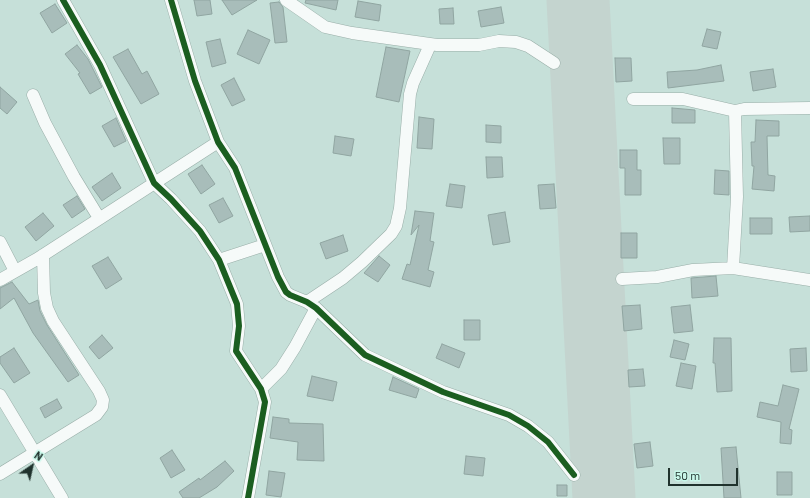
<!DOCTYPE html>
<style>
body{margin:0}
#map{position:relative;width:810px;height:498px;overflow:hidden;background:#c6e0d9;font-family:Barlow,sans-serif}
canvas{display:block}
.north{position:absolute;left:12px;top:446px;width:40px;height:40px;-webkit-text-stroke:3px #c9f8ea;paint-order:stroke;rotate:34deg;font-size:11px;font-weight:700;line-height:16px;text-align:center;color:#20322d}
.north::after{content:'';display:block;margin:auto;width:14px;height:18px;background:#20322d;clip-path:polygon(50% 0,100% 100%,50% 72%,0 100%)}
.scale{position:absolute;left:668px;top:468px;width:70px;height:18px;box-sizing:border-box;border:2px solid #20322d;border-top:0;padding-left:5px;font-size:12px;line-height:14px;white-space:nowrap;color:#20322d;-webkit-text-stroke:3px #c9f8ea;paint-order:stroke}
</style>
<div id="map">
<canvas width="810" height="498"></canvas>
<div class="north">N</div>
<div class="scale">50 m</div>
</div>
<script>
const c = document.querySelector('canvas').getContext('2d');
c.lineJoin = 'round';
const shape = rows => new Path2D(rows.map(r => 'M' + r).join(''));
function stroke(path, color, width, dash) { c.strokeStyle = color; c.lineWidth = width; c.lineCap = dash ? 'butt' : 'round'; c.setLineDash(dash || []); c.stroke(path); }
function fill(path, color) { c.fillStyle = color; c.fill(path, 'evenodd'); }
stroke(shape([
 [578,0,604,498]
]), '#c4d4cf', 63);
const building = shape([
 [194,0,210,0,212,14,197,16,194,0],
 [222,0,257,0,232,15,222,0],
 [306,0,338,0,336,10,305,3,306,0],
 [358,1,381,5,379,21,355,17,358,1],
 [279,2,283,7,287,42,275,43,270,3,279,2],
 [55,4,67,23,52,33,40,13,55,4],
 [501,7,504,23,481,27,478,11,501,7],
 [453,8,454,24,440,24,439,9,453,8],
 [707,29,721,32,717,49,702,46,707,29],
 [248,30,270,40,259,64,237,54,248,30],
 [220,39,226,63,212,67,206,42,220,39],
 [77,45,88,59,102,87,90,94,78,74,80,73,65,54,77,45],
 [386,47,410,51,399,102,376,97,386,47],
 [128,49,142,74,147,71,159,94,141,104,113,57,128,49],
 [615,58,631,58,632,81,616,82,615,58],
 [721,65,724,81,668,88,667,72,697,70,721,65],
 [773,69,776,87,753,91,750,72,773,69],
 [234,78,245,100,232,106,221,85,234,78],
 [0,87,17,102,7,114,0,108,0,87],
 [672,108,695,110,695,123,672,123,672,108],
 [419,117,434,119,432,149,417,148,419,117],
 [116,118,126,141,114,147,102,126,116,118],
 [756,120,779,121,779,136,767,136,768,175,775,176,774,191,752,189,754,166,752,166,751,142,755,142,756,120],
 [486,125,501,126,501,143,486,142,486,125],
 [335,136,354,139,351,156,333,153,335,136],
 [663,138,680,138,680,164,664,164,663,138],
 [620,150,637,150,637,170,641,170,641,195,625,195,625,168,620,168,620,150],
 [486,157,502,157,503,177,487,178,486,157],
 [202,165,215,184,201,194,188,174,202,165],
 [715,170,729,171,729,195,714,194,715,170],
 [112,173,121,188,102,201,92,187,112,173],
 [450,184,465,186,462,208,446,206,450,184],
 [554,184,556,208,540,209,538,185,554,184],
 [77,196,85,209,72,218,63,205,77,196],
 [223,198,233,216,219,223,209,205,223,198],
 [415,211,434,213,430,241,434,242,428,270,434,272,430,287,402,279,407,264,410,265,419,225,411,235,415,211],
 [505,212,510,242,493,245,488,215,505,212],
 [43,213,54,226,36,241,25,227,43,213],
 [810,216,810,231,790,232,789,217,810,216],
 [750,218,772,218,772,234,750,234,750,218],
 [621,233,637,233,637,258,621,258,621,233],
 [343,235,348,251,326,259,320,243,343,235],
 [379,256,390,265,378,282,364,273,379,256],
 [108,257,122,279,106,289,92,266,108,257],
 [716,276,718,296,692,298,691,278,716,276],
 [12,282,29,304,38,300,40,311,47,325,79,375,68,382,33,333,14,298,0,309,0,288,12,282],
 [640,305,642,329,624,331,622,306,640,305],
 [690,305,693,331,674,333,671,307,690,305],
 [464,320,480,320,480,340,464,340,464,320],
 [102,335,113,348,99,359,89,347,102,335],
 [714,338,731,338,732,391,717,392,715,363,713,363,714,338],
 [674,340,689,344,685,360,670,357,674,340],
 [442,344,465,353,459,368,436,358,442,344],
 [14,348,30,373,14,383,0,363,0,357,14,348],
 [806,348,807,371,791,372,790,349,806,348],
 [681,363,696,366,692,389,676,386,681,363],
 [643,369,645,386,629,387,628,370,643,369],
 [312,376,337,382,333,401,307,396,312,376],
 [393,377,419,389,416,398,389,390,393,377],
 [783,385,799,389,789,429,792,430,791,444,780,443,781,422,757,417,760,402,778,406,783,385],
 [57,399,62,408,45,418,40,408,57,399],
 [273,417,289,419,289,423,323,424,324,461,297,460,298,442,270,438,273,417],
 [650,442,653,466,637,468,634,444,650,442],
 [736,447,741,498,724,498,721,448,736,447],
 [172,450,185,470,171,478,160,458,172,450],
 [466,456,485,458,483,476,464,474,466,456],
 [225,461,234,471,217,487,199,498,183,498,179,492,199,478,200,480,225,461],
 [269,471,285,473,281,497,266,495,269,471],
 [777,472,792,472,792,495,777,495,777,472],
 [557,485,567,485,567,496,557,496,557,485]
]);
fill(building, '#a8bdba');
stroke(building, '#90a5a1', 1);
const minor = shape([
 [63,0,100,65,154,183,171,199,200,231,219,260,237,304,239,326,236,351,261,389,265,402,248,498],
 [171,0,195,81,218,142,235,168,278,277,286,292,290,295,307,302,316,308,365,355,443,392,509,415,528,426,548,442,574,475],
 [286,0,325,27,352,33,437,45,479,45,499,41,516,42,528,46,554,63],
 [33,95,45,123,74,177,99,218],
 [633,99,683,99,735,111,744,109,810,108],
 [0,242,15,271],
 [219,260,265,245],
 [733,268,737,197,735,111],
 [622,279,657,277,693,270,733,268,810,280],
 [0,280,37,259,218,142],
 [307,302,343,278,362,262,391,234,396,226,400,208,410,94,413,83,430,45],
 [261,389,281,369,295,347,316,308],
 [0,395,62,498],
 [0,474,96,415,102,407,103,400,99,391,53,321,47,308,44,293,43,255]
]);
stroke(minor, '#99aea8', 13);
stroke(minor, '#f6faf9', 12);
stroke(shape([
 [63,0,100,65,154,183,171,199,200,231,219,260,237,304,239,326,236,351,261,389,265,402,248,498],
 [171,0,195,81,218,142,235,168,278,277,286,292,290,295,307,302,316,308,365,355,443,392,509,415,528,426,548,442,574,475]
]), '#1b5e20', 6);
</script>
